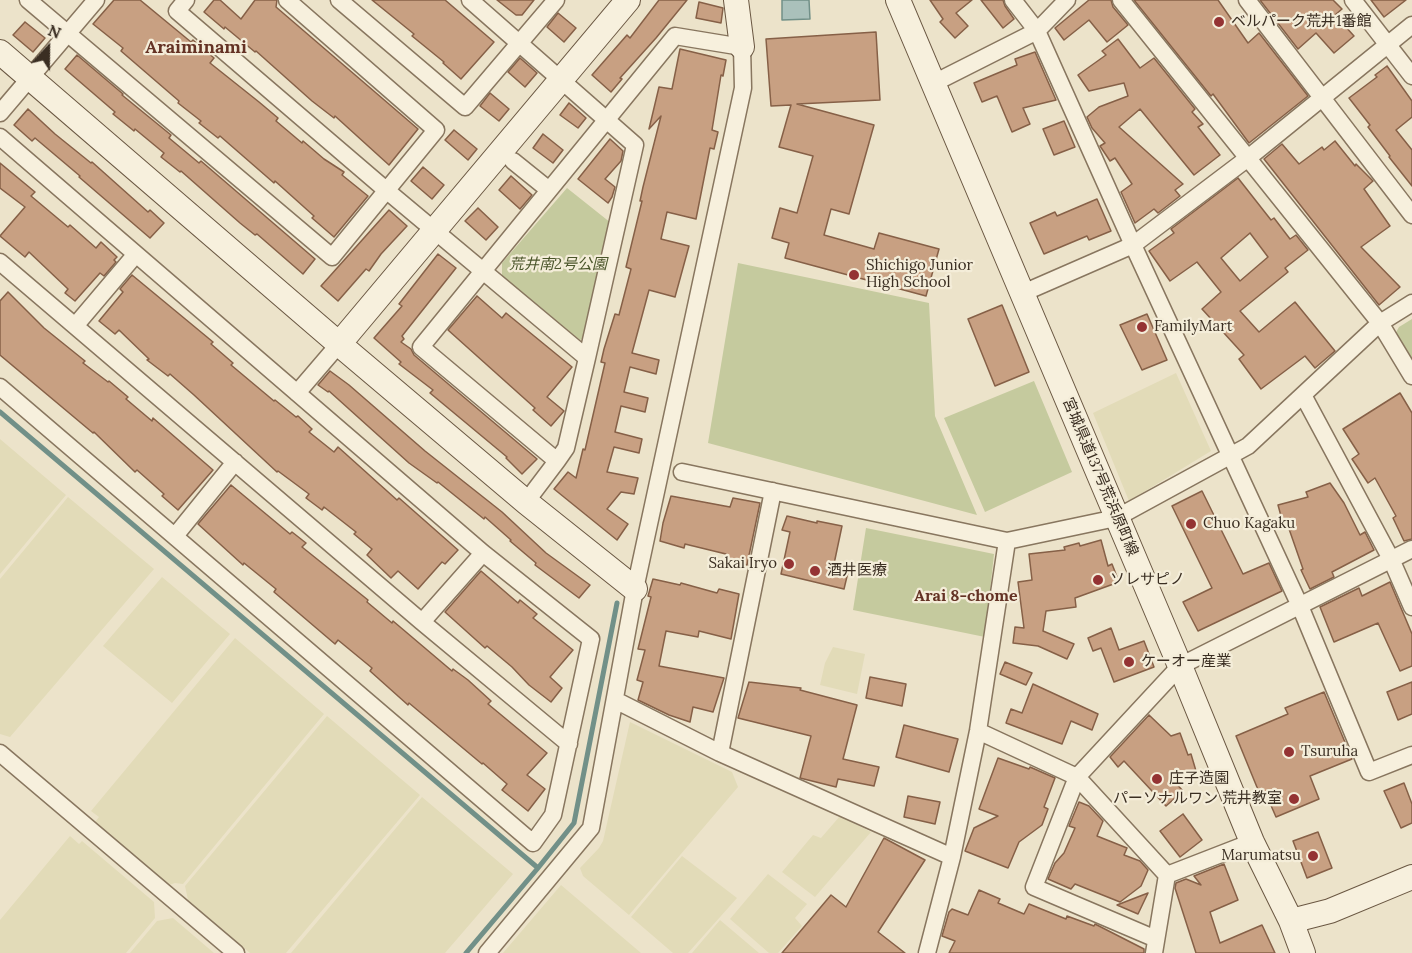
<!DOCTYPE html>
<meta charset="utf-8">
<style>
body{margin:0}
#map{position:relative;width:1412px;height:953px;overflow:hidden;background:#ece3ca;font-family:Lora,serif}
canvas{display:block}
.north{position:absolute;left:18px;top:18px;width:60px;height:60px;-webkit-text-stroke:4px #f4edd9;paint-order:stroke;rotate:22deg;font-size:16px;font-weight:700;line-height:24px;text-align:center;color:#3a2e22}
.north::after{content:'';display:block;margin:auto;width:21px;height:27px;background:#3a2e22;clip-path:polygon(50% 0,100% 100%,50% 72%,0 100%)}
</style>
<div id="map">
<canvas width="1412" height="953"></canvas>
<div class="north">N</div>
</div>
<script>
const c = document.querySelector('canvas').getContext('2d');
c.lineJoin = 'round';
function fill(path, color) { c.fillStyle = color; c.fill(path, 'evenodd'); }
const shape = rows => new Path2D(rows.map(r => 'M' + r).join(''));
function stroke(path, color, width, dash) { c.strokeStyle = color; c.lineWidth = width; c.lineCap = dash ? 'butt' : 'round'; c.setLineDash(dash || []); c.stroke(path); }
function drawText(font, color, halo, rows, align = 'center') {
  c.font = font + ' Lora,"Noto Sans JP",serif'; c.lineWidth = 4.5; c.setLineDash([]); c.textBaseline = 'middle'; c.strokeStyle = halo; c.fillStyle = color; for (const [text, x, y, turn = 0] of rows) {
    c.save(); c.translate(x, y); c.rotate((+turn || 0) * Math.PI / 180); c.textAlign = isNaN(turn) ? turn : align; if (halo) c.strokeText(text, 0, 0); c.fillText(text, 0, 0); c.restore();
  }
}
fill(shape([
 [1176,373,1211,451,1129,501,1093,413],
 [0,439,66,495,0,574],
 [68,497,154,569,10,737,0,734,0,579],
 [162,577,230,634,172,703,103,646],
 [235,638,324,714,183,884,175,883,169,885,95,822,99,817,91,811],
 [833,647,865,654,857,694,820,685,825,663],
 [327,716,420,795,286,953,250,953,188,900,185,886],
 [630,722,732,772,738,787,629,915,583,876,580,868,599,848,603,841],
 [422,797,513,874,445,953,291,953],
 [840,816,871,832,815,897,782,872,813,835,821,838],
 [70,836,79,844,82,841,154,902,155,918,126,953,0,953,0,920],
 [682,856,737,898,688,953,673,953,631,917],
 [768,874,807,904,795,918,802,926,778,953,769,953,730,919],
 [561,885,641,953,503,953],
 [173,918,214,953,130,953,157,921],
 [720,920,759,953,692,953]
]), '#e2dbb8');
fill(shape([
 [567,188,611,223,588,337,580,340,502,276,502,263],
 [738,263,929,303,935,416,977,515,708,443],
 [1412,319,1412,365,1394,336,1399,327],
 [1034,381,1072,472,985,512,944,418],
 [866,528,994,554,985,637,853,610]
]), '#c5ca9e');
const water = shape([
 [782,0,809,0,810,19,782,20,782,0]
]);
fill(water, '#aac1bb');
stroke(water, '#719088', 1.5);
stroke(shape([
 [0,412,538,868],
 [466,953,538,868,574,823,617,603]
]), '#719088', 5);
const building = shape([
 [114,0,140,0,191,42,193,40,214,58,210,63,259,102,278,118,276,121,302,143,303,141,324,159,344,172,342,175,368,196,334,237,312,218,314,216,275,181,274,183,220,136,218,138,199,123,201,121,178,103,179,101,121,51,123,48,93,24,114,0],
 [214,0,220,0,241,19,255,0,277,0,276,7,418,129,389,165,335,116,334,118,312,101,256,51,255,52,225,27,224,29,204,12,214,0],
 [372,0,445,0,494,42,461,79,443,63,444,62,412,36,414,34,372,0],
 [497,0,534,0,522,15,516,15,497,0],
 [659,0,687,0,656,38,620,78,622,79,611,92,592,75,627,35,630,38,659,0],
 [930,0,972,0,956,13,968,26,955,38,940,22,943,19,930,0],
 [981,0,1003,0,1005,6,1014,19,1003,28,981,0],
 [1089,0,1111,0,1113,7,1128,25,1107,42,1089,20,1064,40,1055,28,1089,0],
 [1134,0,1218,0,1248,43,1259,33,1308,96,1249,143,1213,94,1211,96,1134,0],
 [1260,0,1333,0,1342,9,1335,15,1354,36,1334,53,1316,33,1298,49,1260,0],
 [1371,0,1406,0,1384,17,1371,0],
 [699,2,723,8,721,23,696,18,699,2],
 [558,13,576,28,564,42,547,27,558,13],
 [25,22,45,38,33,52,13,35,25,22],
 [876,32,880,100,797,104,874,125,849,214,831,209,824,235,874,249,879,233,939,249,926,296,785,258,789,243,772,238,780,208,797,213,813,156,779,147,791,105,771,106,766,39,876,32],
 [1118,39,1140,68,1154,58,1195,109,1192,112,1203,124,1198,127,1220,155,1194,175,1140,109,1119,127,1183,184,1175,190,1180,196,1158,213,1154,209,1135,223,1121,192,1132,184,1115,158,1110,161,1100,146,1105,143,1092,128,1087,117,1099,107,1128,96,1124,83,1089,91,1078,75,1106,55,1102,51,1118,39],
 [680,49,726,60,723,76,721,75,712,130,718,132,714,149,710,148,696,219,667,212,661,239,689,246,675,297,649,290,632,353,659,360,656,374,630,367,624,392,648,398,645,412,621,406,615,432,642,439,639,453,614,447,607,472,638,478,634,494,621,492,607,509,628,524,617,540,554,489,568,472,576,478,583,449,585,450,605,363,601,362,604,349,615,314,619,315,631,269,626,267,642,201,640,201,643,187,661,116,649,129,659,87,672,89,680,49],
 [1035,52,1056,100,1023,108,1030,124,1012,132,997,96,982,102,974,83,1017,65,1015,59,1035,52],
 [77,55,123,94,122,95,171,135,169,138,199,163,201,161,315,259,303,274,257,234,255,235,240,223,181,171,180,172,161,157,164,153,135,129,134,131,113,114,115,112,65,69,77,55],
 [520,58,537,73,525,87,508,72,520,58],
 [1387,66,1412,101,1412,117,1396,130,1412,150,1412,186,1389,157,1390,156,1368,127,1370,125,1349,98,1377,77,1375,75,1387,66],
 [490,93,509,109,499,121,480,106,490,93],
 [569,103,586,118,578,128,560,115,569,103],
 [28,109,55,134,91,163,92,162,148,212,150,210,164,223,150,238,79,177,80,176,35,138,32,141,14,125,28,109],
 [1064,121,1075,147,1054,155,1043,129,1064,121],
 [454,130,477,149,468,160,445,140,454,130],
 [543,134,563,150,553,163,533,148,543,134],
 [610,139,623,151,621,161,605,179,615,187,612,197,608,203,578,179,610,139],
 [1335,141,1355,166,1356,164,1373,181,1364,189,1390,226,1361,247,1400,287,1379,305,1264,159,1282,144,1299,164,1322,147,1324,150,1335,141],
 [0,163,35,192,31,196,68,227,70,225,96,248,101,242,117,257,114,260,116,262,104,276,100,273,75,301,65,293,68,289,29,252,25,257,0,236,25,207,0,188,0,163],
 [423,167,444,185,432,199,411,181,423,167],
 [511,176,532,195,520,209,499,190,511,176],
 [1238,178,1271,220,1274,218,1290,239,1296,235,1308,250,1285,268,1288,272,1240,311,1259,332,1295,302,1335,351,1315,368,1305,356,1261,389,1239,359,1244,355,1202,309,1221,292,1197,262,1170,281,1149,251,1174,233,1171,229,1238,178],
 [1250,233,1268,257,1240,281,1221,258,1250,233],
 [1097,199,1111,231,1089,240,1087,236,1044,254,1030,223,1055,212,1057,216,1097,199],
 [478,208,498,227,486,240,465,221,478,208],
 [389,210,407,226,381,254,369,271,366,269,338,301,321,286,389,210],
 [438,254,456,268,402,336,404,339,401,342,411,349,414,355,537,459,522,474,506,458,507,457,430,393,433,390,399,364,401,362,374,338,402,306,399,304,438,254],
 [132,275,213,342,211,344,233,363,231,365,274,401,275,400,296,417,298,416,312,429,309,432,334,452,338,447,397,500,399,498,458,550,445,564,442,562,418,589,398,571,391,578,367,555,372,549,354,534,356,532,324,507,322,510,306,498,309,494,278,471,277,472,194,395,170,374,168,376,147,360,149,359,119,330,115,334,99,321,123,292,120,289,132,275],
 [8,292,44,328,85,361,83,363,108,382,109,381,128,397,126,399,152,421,153,418,213,470,178,510,162,496,164,494,137,470,135,472,94,432,93,433,0,355,0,301,8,292],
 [477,296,502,318,506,313,572,367,547,397,564,411,551,426,533,410,535,408,448,330,477,296],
 [1002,305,1029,372,995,386,968,319,1002,305],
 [1147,314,1167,360,1142,370,1120,325,1147,314],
 [330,371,349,385,425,451,502,512,546,553,590,585,579,598,535,565,536,563,510,541,511,540,485,517,484,519,438,482,437,483,409,463,329,391,328,392,318,385,330,371],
 [1400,393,1412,413,1412,539,1404,541,1393,518,1396,516,1375,478,1368,483,1352,459,1359,454,1343,429,1400,393],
 [1330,483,1344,503,1360,535,1365,532,1374,550,1332,572,1334,577,1310,589,1301,570,1303,569,1288,526,1284,527,1278,505,1308,497,1306,492,1330,483],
 [231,485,290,534,292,532,306,543,302,547,368,600,367,602,392,623,393,621,452,671,453,669,468,680,491,701,488,704,547,753,527,775,545,789,528,811,502,790,507,784,483,763,482,764,409,703,408,705,370,671,372,668,338,640,335,644,274,592,276,589,244,563,243,565,198,524,231,485],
 [1202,491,1243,574,1269,563,1282,591,1198,631,1183,602,1212,588,1172,506,1202,491],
 [671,496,730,507,733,498,760,503,747,565,724,560,726,554,685,544,684,548,660,541,663,523,671,496],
 [787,516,817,523,817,521,842,526,834,564,849,568,844,589,781,574,790,532,782,530,787,516],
 [1101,540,1108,566,1112,564,1119,582,1075,598,1076,607,1046,611,1043,631,1074,644,1067,659,1038,646,1013,643,1015,627,1024,628,1018,582,1032,580,1029,554,1065,550,1064,547,1079,543,1080,546,1101,540],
 [481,571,518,603,520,600,537,614,533,618,573,650,550,677,562,688,551,702,529,685,512,667,487,646,485,648,445,612,481,571],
 [653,579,680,585,681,583,717,593,719,589,739,594,731,639,699,631,698,637,666,631,659,666,724,678,713,712,693,707,690,722,669,715,638,700,643,682,637,680,645,650,638,649,651,597,648,596,653,579],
 [1390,582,1412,634,1412,666,1400,671,1378,623,1334,642,1320,607,1359,588,1362,596,1390,582],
 [1111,628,1119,650,1144,641,1154,667,1114,682,1101,648,1093,651,1088,638,1111,628],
 [1005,662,1032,673,1026,685,1000,674,1005,662],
 [870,677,906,684,902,706,866,698,870,677],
 [749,682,801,688,800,690,857,705,843,759,879,767,874,786,838,779,836,787,800,778,811,736,738,718,749,682],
 [1412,682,1412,714,1398,720,1387,692,1412,682],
 [1033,684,1098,714,1092,730,1071,721,1062,744,1006,723,1011,709,1022,713,1033,684],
 [1324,692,1352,759,1310,776,1319,799,1276,817,1266,794,1261,797,1236,736,1288,714,1285,708,1324,692],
 [1149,715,1171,736,1180,733,1188,755,1191,754,1196,771,1172,779,1183,791,1166,806,1124,761,1118,767,1110,757,1149,715],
 [904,725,958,739,949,772,896,757,904,725],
 [998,758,1029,769,1030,767,1055,778,1044,807,1048,809,1042,825,1019,842,1008,868,965,851,974,828,998,816,979,809,998,758],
 [1404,783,1412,804,1412,823,1401,828,1384,791,1404,783],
 [908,796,940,802,935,824,904,817,908,796],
 [1079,802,1089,806,1103,821,1097,836,1127,848,1124,855,1140,861,1148,870,1141,886,1120,902,1075,884,1071,889,1048,879,1055,863,1064,853,1075,828,1069,826,1079,802],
 [1183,814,1202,840,1180,857,1160,831,1183,814],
 [1318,832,1332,868,1307,878,1293,841,1318,832],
 [884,838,925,860,878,932,905,953,782,953,831,895,846,907,884,838],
 [1224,864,1238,900,1210,912,1220,943,1262,925,1275,953,1196,953,1175,888,1176,883,1186,879,1201,885,1194,876,1224,864],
 [979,890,1000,899,998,903,1024,914,1029,904,1066,919,1067,916,1094,926,1095,924,1144,949,1144,953,949,953,955,941,942,936,949,912,952,909,968,915,979,890],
 [1148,893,1138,914,1117,905,1148,893]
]);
fill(building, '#c8a082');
stroke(building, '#866047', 1.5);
const street = shape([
 [28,0,332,257,436,130,287,0],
 [186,0,177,11,386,190,587,358,566,448,557,461],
 [339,0,465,107,556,0],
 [470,0,635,145,587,358],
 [1013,0,1037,31,1133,245,1300,606,1369,772,1412,755],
 [1121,0,1380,323,1412,376],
 [1247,0,1412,215],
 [1353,0,1412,76],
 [934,83,1037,31,1067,0],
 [0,113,96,0],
 [0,137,483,553,591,639,553,815,533,843,0,387],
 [513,161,549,190],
 [0,262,422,622,569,744],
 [1023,293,1133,245,1248,158,1412,25],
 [75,326,136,254],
 [297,393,339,344],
 [1303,395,1391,559,1412,607],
 [682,472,1007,541,1116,518,1248,446,1380,323,1412,303],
 [175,536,235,462],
 [422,622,483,553],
 [615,700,720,753,952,857],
 [978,731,1077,777,1167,875],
 [0,753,236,953],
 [720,753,773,491],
 [1156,939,1034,887,1077,777,1180,666,1412,549],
 [487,953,591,828,635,589,743,88,742,47,675,36,421,347,557,461,526,502],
 [927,953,952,857,978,731,1007,541],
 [1154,953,1167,875,1252,842]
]);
const secondary = shape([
 [628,0,339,344,526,502,635,589],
 [736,0,742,47],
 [898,0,1180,666,1252,842,1291,921,1303,953],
 [0,52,339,344],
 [1291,921,1330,911,1412,877]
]);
stroke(street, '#88765f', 19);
stroke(secondary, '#6a5742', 26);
stroke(street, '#f7f0dd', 16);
stroke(secondary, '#f7f0dd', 24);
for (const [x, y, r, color] of [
 [1219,22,6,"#943333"],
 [854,275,6,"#943333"],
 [1142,327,6,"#943333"],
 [1191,524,6,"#943333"],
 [789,564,6,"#943333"],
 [815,571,6,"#943333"],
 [1098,580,6,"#943333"],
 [1129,662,6,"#943333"],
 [1289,752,6,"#943333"],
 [1157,779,6,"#943333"],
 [1294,799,6,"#943333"],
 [1313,856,6,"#943333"]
]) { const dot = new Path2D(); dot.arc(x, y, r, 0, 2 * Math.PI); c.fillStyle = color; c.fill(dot); stroke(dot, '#f4edd9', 2); }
drawText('15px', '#3a2e22', '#f4edd9', [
 ["ベルパーク荒井1番館",1231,22],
 ["Shichigo Junior",866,266],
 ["High School",866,283],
 ["FamilyMart",1154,327],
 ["Chuo Kagaku",1203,524],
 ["Sakai Iryo",777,564,"right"],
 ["酒井医療",827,571],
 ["ソレサピノ",1110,580],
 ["ケーオー産業",1141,662],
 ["Tsuruha",1301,752],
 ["庄子造園",1169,779],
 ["パーソナルワン 荒井教室",1282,799,"right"],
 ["Marumatsu",1301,856,"right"]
], 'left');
drawText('italic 15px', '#4a552a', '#f4edd9', [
 ["荒井南2号公園",558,265]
]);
drawText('15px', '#3a2e22', '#f4edd9', [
 ["宮城県道137号荒浜原町線",1100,477,67]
]);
drawText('bold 16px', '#643224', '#f4edd9', [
 ["Arai 8-chome",966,596]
]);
drawText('bold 18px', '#643224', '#f4edd9', [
 ["Araiminami",196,48]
]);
</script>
